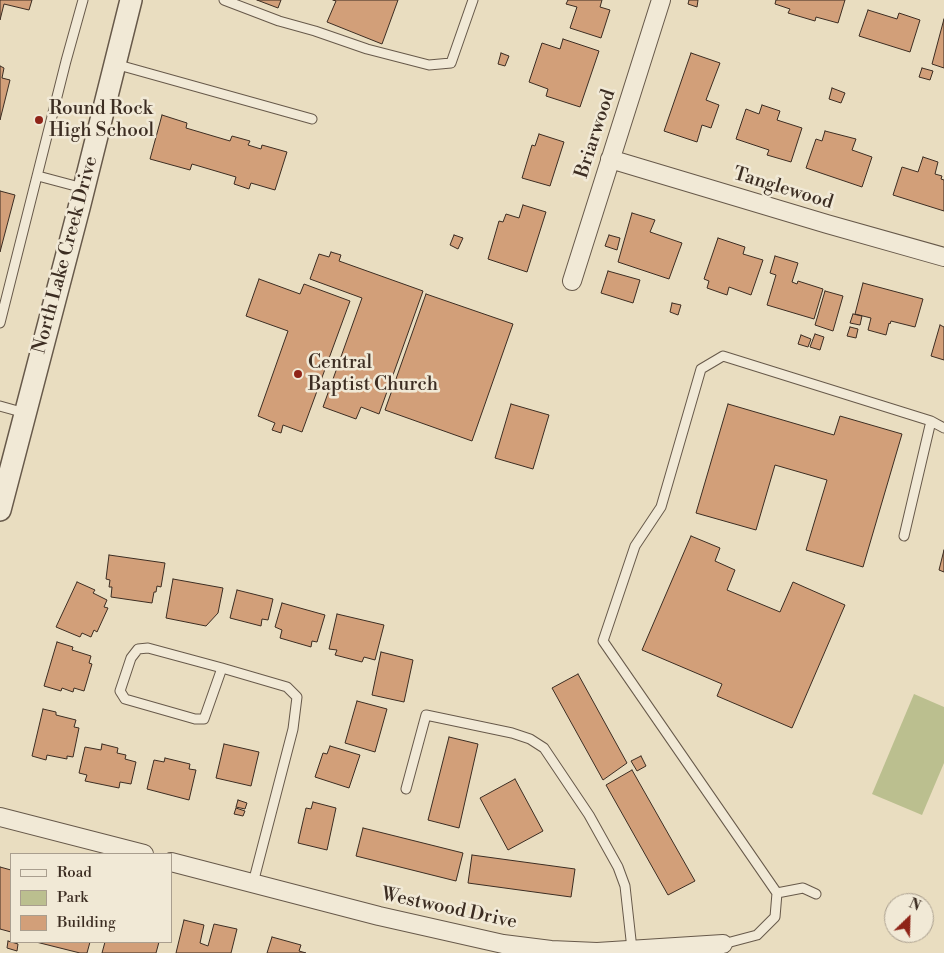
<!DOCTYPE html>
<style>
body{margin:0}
#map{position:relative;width:944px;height:953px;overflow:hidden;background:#e9ddc0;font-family:"Libre Bodoni",serif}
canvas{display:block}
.legend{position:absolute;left:10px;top:853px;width:162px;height:90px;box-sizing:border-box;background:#f1e9d6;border:1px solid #a99e8e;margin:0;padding:6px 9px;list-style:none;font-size:15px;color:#3c2d22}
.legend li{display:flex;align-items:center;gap:10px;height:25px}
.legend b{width:25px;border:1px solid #a99e8e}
.north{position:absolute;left:884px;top:893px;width:50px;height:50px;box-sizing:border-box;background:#f1e9d6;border:1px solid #a99e8e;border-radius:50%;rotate:24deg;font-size:14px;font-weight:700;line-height:20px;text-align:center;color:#3c2d22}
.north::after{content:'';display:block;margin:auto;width:18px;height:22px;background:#8f2418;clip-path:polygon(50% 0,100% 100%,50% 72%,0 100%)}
</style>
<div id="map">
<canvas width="944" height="953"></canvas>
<ul class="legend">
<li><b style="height:6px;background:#f1e9d6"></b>Road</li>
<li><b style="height:14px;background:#bbbf8f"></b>Park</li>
<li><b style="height:14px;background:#d29f79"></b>Building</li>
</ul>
<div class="north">N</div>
</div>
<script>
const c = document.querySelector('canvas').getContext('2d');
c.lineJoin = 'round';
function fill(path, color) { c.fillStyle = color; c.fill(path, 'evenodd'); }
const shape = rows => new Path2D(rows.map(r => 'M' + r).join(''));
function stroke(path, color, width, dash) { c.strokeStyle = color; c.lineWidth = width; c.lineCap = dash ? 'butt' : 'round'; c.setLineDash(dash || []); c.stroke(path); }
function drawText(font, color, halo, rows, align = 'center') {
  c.font = font + ' "Libre Bodoni",serif'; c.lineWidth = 5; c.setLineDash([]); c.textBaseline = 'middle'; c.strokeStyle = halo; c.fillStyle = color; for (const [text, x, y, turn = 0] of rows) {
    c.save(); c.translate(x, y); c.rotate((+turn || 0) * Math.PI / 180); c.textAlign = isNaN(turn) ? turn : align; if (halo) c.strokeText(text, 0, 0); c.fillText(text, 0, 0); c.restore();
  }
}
fill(shape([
 [914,694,944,707,944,763,922,815,872,794]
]), '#bbbf8f');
const building = shape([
 [0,0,32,0,29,10,4,4,0,20,0,0],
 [257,0,281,0,278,8,257,0],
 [333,0,398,0,382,44,327,22,336,1,333,0],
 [568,0,602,0,600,7,610,10,601,38,570,28,577,7,566,4,568,0],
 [689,0,698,0,697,7,688,4,689,0],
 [776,0,845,0,838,23,816,17,815,21,788,13,790,9,775,4,776,0],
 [868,10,897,19,899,13,920,20,910,52,859,36,868,10],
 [944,19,944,68,932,64,944,19],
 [563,39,599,51,580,107,546,96,548,89,529,82,542,43,560,49,563,39],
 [501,53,509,56,505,66,498,64,501,53],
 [691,53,720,63,706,100,719,105,711,128,702,125,697,142,664,131,691,53],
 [0,66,4,68,2,78,10,80,0,120,0,66],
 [922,68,933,71,930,80,919,77,922,68],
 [832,88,845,93,841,103,829,99,832,88],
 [762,105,780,111,777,120,802,128,791,162,767,155,769,150,736,139,746,109,759,114,762,105],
 [162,115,187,123,186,128,230,141,232,136,250,141,248,145,261,149,262,145,287,152,275,190,251,183,249,189,234,184,236,177,192,164,190,170,150,159,162,115],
 [825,131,856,139,852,150,872,157,862,187,806,168,816,139,822,141,825,131],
 [539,134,564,142,550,186,522,178,532,145,535,146,539,134],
 [923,157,938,162,935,174,942,176,941,179,944,180,944,211,893,195,902,167,918,172,923,157],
 [0,191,15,195,0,252,0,191],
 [523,205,546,212,527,272,488,259,499,221,503,222,506,214,519,218,523,205],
 [632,213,655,220,650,232,682,243,669,279,618,262,632,213],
 [454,235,463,238,458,249,450,245,454,235],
 [609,235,620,238,617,250,605,246,609,235],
 [718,238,745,247,743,254,763,260,751,295,729,287,727,295,707,288,709,281,704,279,718,238],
 [331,252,341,255,339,261,423,291,379,414,361,407,356,419,323,407,362,298,310,279,319,254,329,257,331,252],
 [775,256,798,263,792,282,797,284,798,281,823,289,814,319,767,305,776,275,770,273,775,256],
 [608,271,640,280,633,303,601,293,608,271],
 [259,279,300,294,304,284,350,301,302,432,283,425,281,433,272,430,275,423,258,416,288,331,246,316,259,279],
 [863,283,923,299,915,327,891,321,890,324,889,323,886,335,868,330,871,318,855,314,863,283],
 [825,291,843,296,833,331,815,325,825,291],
 [426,294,513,324,472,441,385,410,426,294],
 [672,303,681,305,678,315,670,312,672,303],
 [853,314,862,316,860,325,850,323,853,314],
 [940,325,944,327,944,360,931,356,940,325],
 [850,327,858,329,856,338,847,336,850,327],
 [815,334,824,337,820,350,810,347,815,334],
 [801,335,811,339,808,347,798,344,801,335],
 [511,404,549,415,533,469,495,458,511,404],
 [728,404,834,435,840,416,902,434,863,567,806,550,827,480,775,465,756,530,696,513,728,404],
 [691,536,720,548,715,561,735,570,727,590,780,612,793,582,845,605,792,728,717,696,722,684,642,650,691,536],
 [944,550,944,572,939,570,944,550],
 [109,555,165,563,161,587,157,586,156,592,154,592,152,603,111,597,112,587,109,587,110,580,106,579,109,555],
 [173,579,223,588,218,613,206,626,166,618,173,579],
 [77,582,95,590,93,593,107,600,104,607,108,608,97,632,94,630,91,637,82,633,80,637,56,627,77,582],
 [237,590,273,599,268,620,262,619,261,626,230,618,237,590],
 [282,603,325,615,317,642,312,641,311,647,280,638,282,630,275,627,282,603],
 [337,614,384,625,375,660,364,657,362,662,335,655,337,650,329,649,337,614],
 [57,642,73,647,72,650,91,656,89,663,92,664,84,691,74,688,73,692,62,688,61,691,44,686,57,642],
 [381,652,413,660,404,702,372,695,381,652],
 [578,674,627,763,603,780,552,688,578,674],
 [357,701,387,709,375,752,345,743,357,701],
 [43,709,56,712,56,715,76,720,74,727,79,728,73,757,67,756,67,759,47,755,46,760,32,756,43,709],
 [449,737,478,744,459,828,428,820,449,737],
 [102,744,118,748,117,753,126,755,125,759,136,762,131,784,120,782,119,788,85,781,87,775,79,773,85,747,101,750,102,744],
 [224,744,259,752,251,786,216,778,224,744],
 [330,746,360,755,349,788,315,777,323,753,327,754,330,746],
 [641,756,646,766,637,771,631,761,641,756],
 [165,758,190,764,189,769,196,770,189,800,147,789,154,760,164,762,165,758],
 [632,770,695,881,668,895,606,785,632,770],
 [515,779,543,831,508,850,480,798,515,779],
 [238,800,247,803,245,809,236,807,238,800],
 [313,802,336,808,327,850,298,843,306,808,311,809,313,802],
 [236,808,245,811,243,816,234,814,236,808],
 [363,828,463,853,456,881,356,856,363,828],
 [472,855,575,869,571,897,468,883,472,855],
 [0,867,11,870,11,932,0,929,0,867],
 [184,920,204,925,200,943,208,946,214,924,237,929,231,953,176,953,184,920],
 [272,937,301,945,299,951,306,953,267,953,272,937],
 [8,941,18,944,17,951,7,948,8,941],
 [36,942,90,942,87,953,80,953,36,942],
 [105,942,159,942,156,953,102,953,105,942]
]);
fill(building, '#d29f79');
stroke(building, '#3c2d22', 1);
const service = shape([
 [224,0,279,21,315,31,367,49,429,65,451,63,473,0],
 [115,64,312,119],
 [38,176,83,188],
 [0,323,66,61,83,0],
 [0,406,25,413],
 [931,421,944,428],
 [222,668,204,719,195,719,125,699,120,691,131,658,138,649,148,648,222,668,287,687,297,697,293,729,253,883],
 [406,789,426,715,512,733,530,739,544,748,589,815,618,867,625,886,632,949],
 [777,893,803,888,816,894],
 [723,944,757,935,775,917,777,893,603,641,635,546,661,507,701,369,723,356,931,421,904,536]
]);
const minor = shape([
 [610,159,827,224,944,257],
 [572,281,661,0],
 [0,817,144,854],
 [171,862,379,916,503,944,551,950,597,952,723,944]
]);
const tertiary = shape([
 [0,510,79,208,131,0]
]);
stroke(service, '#67594a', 11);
stroke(minor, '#67594a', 20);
stroke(tertiary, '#67594a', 24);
stroke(service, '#f1e9d6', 9);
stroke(minor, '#f1e9d6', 18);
stroke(tertiary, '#f1e9d6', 21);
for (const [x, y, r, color] of [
 [39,120,5,"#8f2418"],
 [298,374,5,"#8f2418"]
]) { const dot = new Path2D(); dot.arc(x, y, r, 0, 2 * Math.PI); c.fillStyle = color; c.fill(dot); stroke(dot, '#f1e9d6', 2); }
drawText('19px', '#3c2d22', '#f1e9d6', [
 ["Round Rock",49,109],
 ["High School",49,131],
 ["Central",308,363],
 ["Baptist Church",308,385]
], 'left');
drawText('19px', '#3c2d22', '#f1e9d6', [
 ["Briarwood",596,134,-72],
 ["Tanglewood",783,189,17],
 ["North Lake Creek Drive",66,255,-75],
 ["Westwood Drive",449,909,12]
]);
</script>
